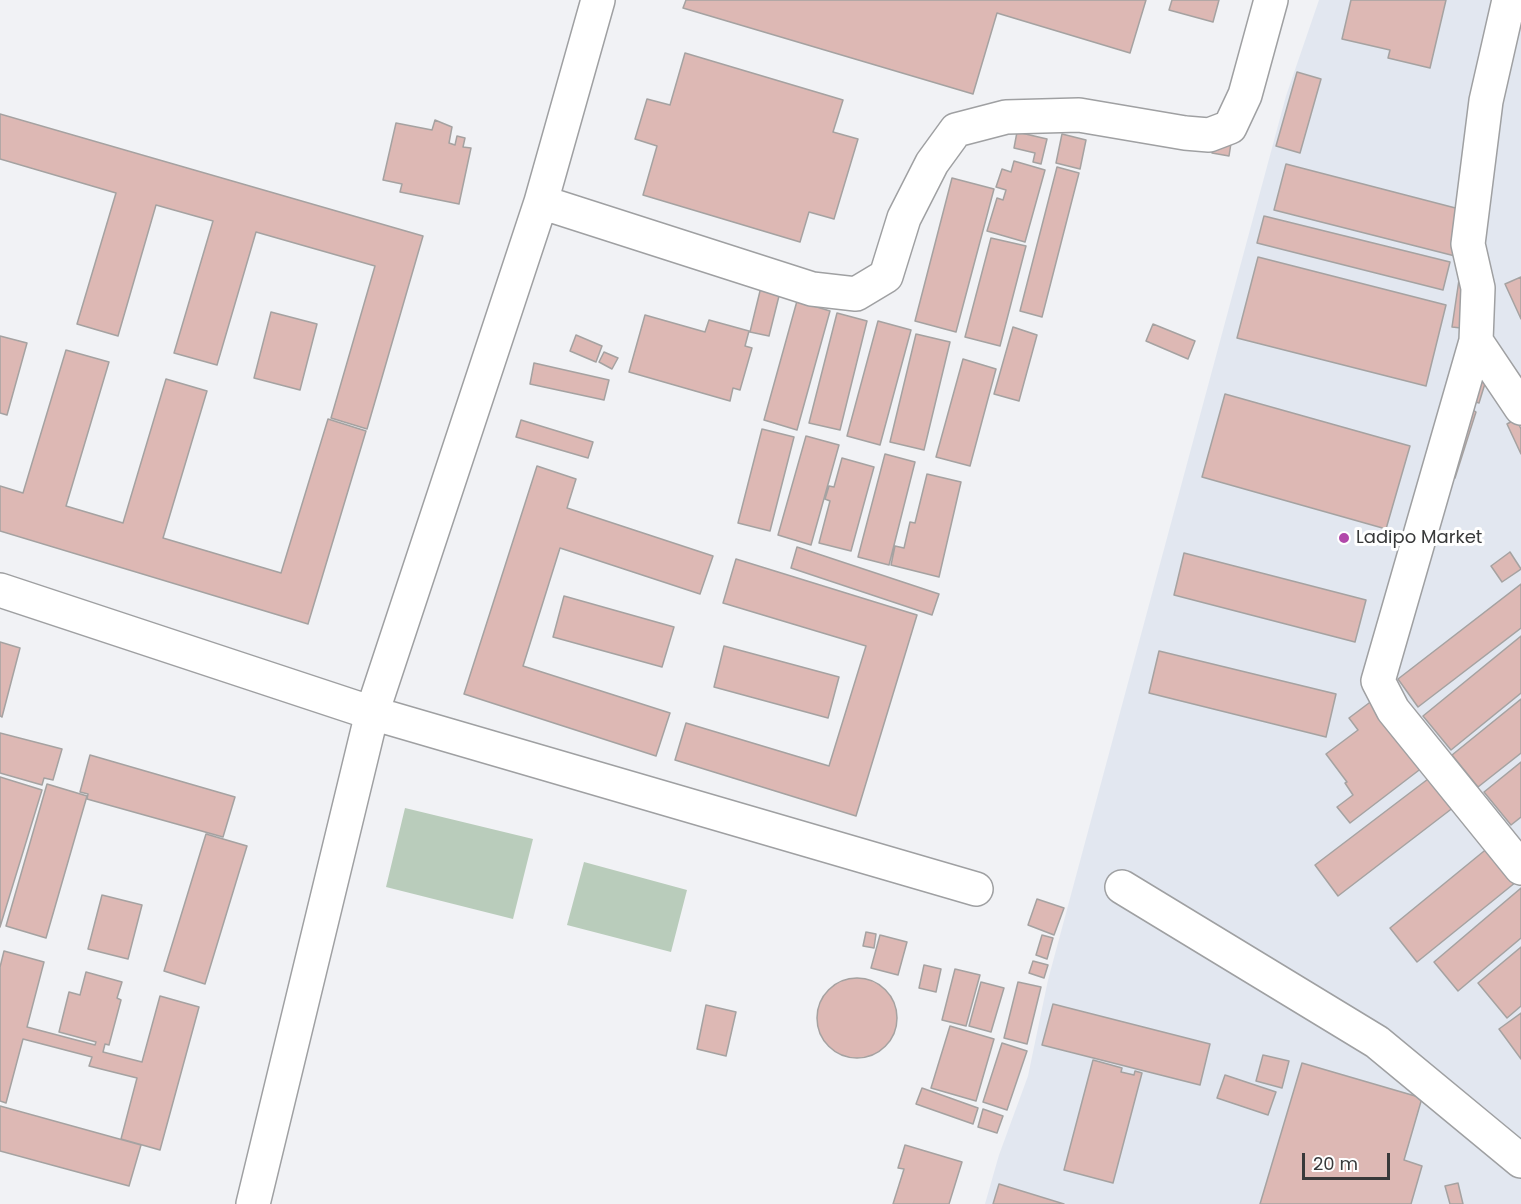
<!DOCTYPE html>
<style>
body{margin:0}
#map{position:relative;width:1521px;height:1204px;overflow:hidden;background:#f1f2f5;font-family:Poppins,sans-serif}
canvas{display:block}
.scale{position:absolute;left:1302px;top:1153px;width:88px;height:27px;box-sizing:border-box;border:3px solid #38393a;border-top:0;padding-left:8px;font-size:18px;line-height:21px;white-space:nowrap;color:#38393a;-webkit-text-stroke:4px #fff;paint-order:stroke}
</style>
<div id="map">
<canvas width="1521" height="1204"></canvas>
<div class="scale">20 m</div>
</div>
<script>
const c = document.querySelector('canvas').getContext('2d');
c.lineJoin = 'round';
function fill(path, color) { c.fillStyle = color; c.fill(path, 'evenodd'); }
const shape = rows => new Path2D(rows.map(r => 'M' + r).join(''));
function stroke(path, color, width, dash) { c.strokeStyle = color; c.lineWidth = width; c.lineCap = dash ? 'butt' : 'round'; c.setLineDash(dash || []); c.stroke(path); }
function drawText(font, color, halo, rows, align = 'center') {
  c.font = font + ' Poppins,sans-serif'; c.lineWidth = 6; c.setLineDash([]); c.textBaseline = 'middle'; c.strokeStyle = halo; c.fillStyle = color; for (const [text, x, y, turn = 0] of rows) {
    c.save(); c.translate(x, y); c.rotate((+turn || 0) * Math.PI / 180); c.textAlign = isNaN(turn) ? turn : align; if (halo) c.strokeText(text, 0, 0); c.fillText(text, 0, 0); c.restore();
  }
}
fill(shape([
 [1319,0,1521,0,1521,1204,985,1204,999,1155,1028,1076,1048,980,1286,96]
]), '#e2e7f0');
fill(shape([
 [405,808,533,839,513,919,386,887],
 [584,862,687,890,671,952,567,925]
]), '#b9ccbb');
const building = shape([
 [686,0,1146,0,1130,53,997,13,973,94,683,8,686,0],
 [1172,0,1219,0,1213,22,1169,10,1172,0],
 [1351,0,1446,0,1430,68,1388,58,1390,50,1342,39,1351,0],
 [685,53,843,100,833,132,858,139,834,219,809,212,800,242,643,195,657,146,635,139,647,99,670,105,685,53],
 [1297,72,1321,79,1300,153,1276,146,1297,72],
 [0,114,423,236,367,429,331,418,375,266,256,232,217,365,174,353,213,221,156,205,118,336,77,324,116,193,0,159,0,114],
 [435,120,452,127,449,143,455,145,457,136,465,138,463,147,471,148,459,204,400,192,402,184,383,180,396,123,432,130,435,120],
 [1017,132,1047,139,1041,164,1033,162,1035,153,1014,148,1017,132],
 [1062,134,1086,140,1080,169,1056,163,1062,134],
 [1216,134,1232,137,1229,156,1212,153,1216,134],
 [1014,161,1045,170,1025,242,987,231,997,198,1003,200,1006,190,996,187,1002,169,1011,172,1014,161],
 [1286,164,1467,211,1455,256,1274,210,1286,164],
 [1057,167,1079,173,1042,317,1020,311,1057,167],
 [952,178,994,189,956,332,915,321,952,178],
 [1264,216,1450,262,1443,290,1257,243,1264,216],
 [991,238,1026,246,1000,346,965,337,991,238],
 [1258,257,1446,305,1426,386,1237,338,1258,257],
 [1460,273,1468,274,1461,328,1452,327,1460,273],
 [1521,277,1521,319,1505,284,1521,277],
 [761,287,780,292,769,336,750,332,761,287],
 [797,301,830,311,797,430,764,420,797,301],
 [271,312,317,324,300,390,254,378,271,312],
 [837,313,867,321,840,430,809,423,837,313],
 [645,315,705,332,709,320,749,331,745,346,752,348,740,390,733,388,730,401,629,372,645,315],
 [878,321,911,330,880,445,847,436,878,321],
 [1153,324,1195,341,1188,359,1146,341,1153,324],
 [1013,327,1037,335,1019,401,994,394,1013,327],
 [916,334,950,342,924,450,890,442,916,334],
 [576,335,602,346,596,362,570,351,576,335],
 [0,336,27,343,7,415,0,413,0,336],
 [66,350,109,362,66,506,123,523,166,379,207,391,163,538,281,573,328,419,366,431,308,624,0,531,0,486,23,493,66,350],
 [604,352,618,358,612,369,599,362,604,352],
 [963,359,996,369,970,466,936,457,963,359],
 [534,363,609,380,604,400,530,384,534,363],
 [1472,372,1487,377,1479,403,1476,402,1473,410,1476,412,1455,478,1439,473,1472,372],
 [1225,394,1410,446,1386,529,1202,477,1225,394],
 [1516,419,1521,429,1521,454,1507,424,1516,419],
 [521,420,593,442,588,458,516,437,521,420],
 [762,429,794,437,770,531,738,523,762,429],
 [806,436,839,445,811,545,778,535,806,436],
 [885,454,915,462,889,565,858,557,885,454],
 [842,458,874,467,851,551,819,543,830,501,825,499,829,486,834,487,842,458],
 [537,466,576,479,567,508,713,556,700,594,560,548,523,666,670,713,656,756,464,694,537,466],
 [927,474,961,482,939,577,891,565,895,546,904,548,910,522,915,523,927,474],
 [797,547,939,594,932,615,791,568,797,547],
 [1510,552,1521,569,1502,582,1491,566,1510,552],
 [1184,553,1366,600,1355,642,1174,595,1184,553],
 [736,559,917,615,856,816,675,760,686,723,829,766,866,646,723,603,736,559],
 [1521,584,1521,628,1418,707,1398,679,1521,584],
 [564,596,674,627,662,667,553,637,564,596],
 [1521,636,1521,693,1451,750,1423,716,1521,636],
 [0,642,20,648,2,717,0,716,0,642],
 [724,646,839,677,828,718,714,687,724,646],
 [1159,651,1336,694,1326,737,1149,693,1159,651],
 [1377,697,1427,764,1350,823,1337,807,1353,795,1345,783,1347,782,1326,754,1358,730,1349,718,1377,697],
 [1521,699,1521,753,1478,787,1452,755,1521,699],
 [0,733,62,749,53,780,44,778,42,785,0,773,0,733],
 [90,755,235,797,223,837,87,799,88,794,80,792,90,755],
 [1521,762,1521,817,1511,825,1484,792,1521,762],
 [1432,776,1454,807,1338,896,1315,865,1432,776],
 [0,777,42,790,0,927,0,777],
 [47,784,87,796,46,938,6,926,47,784],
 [206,834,247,846,205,984,164,971,206,834],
 [1489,847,1516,882,1417,962,1390,928,1489,847],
 [1521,888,1521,938,1458,991,1434,962,1521,888],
 [102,895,142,905,128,959,88,949,102,895],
 [1037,899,1064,908,1054,935,1028,925,1037,899],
 [866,932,876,934,874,948,863,946,866,932],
 [880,935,907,942,898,975,871,968,880,935],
 [1042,935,1053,938,1047,959,1036,955,1042,935],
 [1521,947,1521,1006,1507,1018,1478,983,1521,947],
 [4,951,44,962,27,1027,95,1045,96,1042,59,1032,69,992,80,995,86,972,122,982,117,998,121,1000,109,1045,105,1044,103,1052,142,1062,160,996,199,1007,160,1150,121,1139,137,1078,89,1066,92,1057,23,1039,6,1103,0,1101,0,967,4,951],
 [1033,961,1048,965,1044,978,1029,973,1033,961],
 [924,965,941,969,936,992,919,988,924,965],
 [955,969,980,975,966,1026,942,1020,955,969],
 '817 1018a40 40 0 1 1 80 0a40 40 0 1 1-80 0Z',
 [981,982,1004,988,991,1032,969,1026,981,982],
 [1018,982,1041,987,1027,1044,1004,1038,1018,982],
 [1053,1004,1210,1044,1200,1085,1042,1045,1053,1004],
 [706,1005,736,1012,726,1056,697,1049,706,1005],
 [1521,1013,1521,1059,1499,1029,1521,1013],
 [950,1026,994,1039,976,1101,931,1088,950,1026],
 [1002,1043,1027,1051,1007,1110,983,1102,1002,1043],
 [1263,1055,1289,1061,1282,1088,1256,1081,1263,1055],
 [1093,1060,1122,1068,1121,1072,1134,1075,1135,1071,1142,1073,1113,1183,1064,1170,1093,1060],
 [1302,1063,1422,1098,1404,1160,1422,1166,1411,1204,1260,1204,1302,1063],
 [1225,1075,1276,1092,1268,1115,1217,1098,1225,1075],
 [922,1088,978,1108,973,1124,916,1104,922,1088],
 [0,1106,141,1145,129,1186,0,1151,0,1106],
 [983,1109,1003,1116,997,1133,978,1127,983,1109],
 [905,1145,962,1162,949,1204,893,1204,904,1169,898,1168,905,1145],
 [1458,1183,1463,1204,1450,1204,1445,1186,1458,1183],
 [999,1184,1064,1204,993,1204,999,1184]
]);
fill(building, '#ddb8b4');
stroke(building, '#a5a2a1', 1.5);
const minor = shape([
 [1509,0,1486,101,1468,244,1478,288,1476,341,1378,681,1393,710,1521,868],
 [541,202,812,289,856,294,886,276,904,218,932,163,956,130,1006,117,1079,115,1185,133,1209,135,1230,127,1245,95,1271,0],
 [1476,341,1521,408],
 [0,590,372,713,976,889],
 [1122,887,1377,1042,1521,1161],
 [253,1204,372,713,541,202,598,0]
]);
stroke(minor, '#9fa0a2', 36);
stroke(minor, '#fff', 33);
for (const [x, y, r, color] of [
 [1344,538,6,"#b148aa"]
]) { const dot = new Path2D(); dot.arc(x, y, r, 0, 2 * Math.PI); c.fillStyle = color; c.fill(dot); stroke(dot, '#fff', 2); }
drawText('18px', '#38393a', '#fff', [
 ["Ladipo Market",1356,538]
], 'left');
</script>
